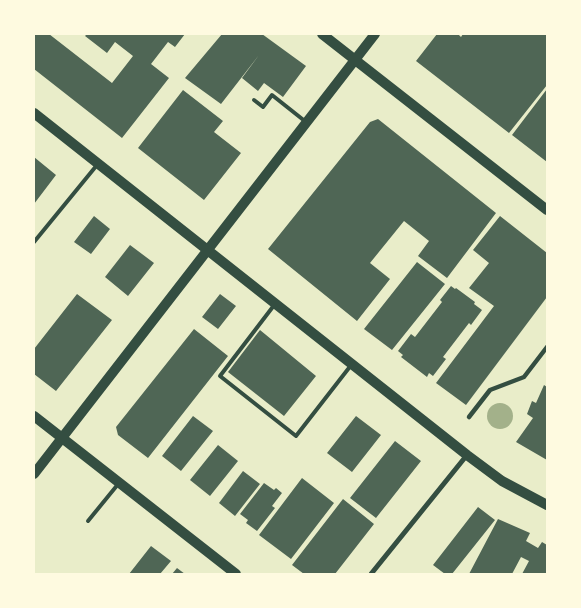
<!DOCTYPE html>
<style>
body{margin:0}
#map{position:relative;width:581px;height:608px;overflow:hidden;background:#e9edc9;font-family:Ubuntu,sans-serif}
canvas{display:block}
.frame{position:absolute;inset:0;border:35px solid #fefae0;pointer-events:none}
</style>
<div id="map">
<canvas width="581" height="608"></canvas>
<div class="frame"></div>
</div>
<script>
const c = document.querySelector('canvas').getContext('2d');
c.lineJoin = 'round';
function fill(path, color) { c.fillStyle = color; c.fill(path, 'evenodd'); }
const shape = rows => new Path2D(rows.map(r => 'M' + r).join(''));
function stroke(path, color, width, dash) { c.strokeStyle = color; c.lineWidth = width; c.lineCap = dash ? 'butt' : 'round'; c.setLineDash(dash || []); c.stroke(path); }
fill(shape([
 '487 416a13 13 0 1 1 26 0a13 13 0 1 1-26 0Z'
]), '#a3b18a');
fill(shape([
 [34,34,49,34,112,83,133,56,115,42,107,53,85,36,87,34,185,34,175,47,168,42,151,64,169,78,122,138,34,69],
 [222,34,262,34,306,66,283,97,264,83,258,91,242,78,259,55,221,104,185,78],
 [437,34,458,34,461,37,463,34,547,34,547,85,509,133,416,61],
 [547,89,547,162,512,135],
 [183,90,223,121,214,132,241,153,204,200,138,148],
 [378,119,496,213,447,278,418,256,429,241,404,221,370,263,390,279,357,321,268,249,370,122],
 [34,157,56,175,34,204],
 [94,216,110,229,91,254,74,242],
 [500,216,547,253,547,297,466,405,436,383,494,306,469,288,489,263,473,250],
 [130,245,154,263,128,296,105,277],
 [417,262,445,284,392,350,364,329],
 [451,286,455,289,456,288,475,302,474,304,482,310,471,325,469,323,443,357,446,359,433,376,429,373,427,377,401,357,403,355,398,351,411,334,415,337,442,302,440,300],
 [77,294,112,320,56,391,34,374,34,349],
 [220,294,236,306,218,329,202,317],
 [194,329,228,356,148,458,118,435,116,427],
 [260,330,316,376,284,416,228,372],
 [544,385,547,387,547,460,516,442,533,418,527,414,532,401,536,403],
 [193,416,213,431,181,471,162,456],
 [356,416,381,435,352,472,327,453],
 [395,441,421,461,376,518,350,498],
 [218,445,238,461,210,496,190,480],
 [243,471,260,484,235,516,219,503],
 [302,478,334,503,291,559,259,535],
 [264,483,274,490,276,488,282,493,272,506,275,508,257,531,246,523,248,520,240,514],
 [343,499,374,524,335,574,304,574,292,565],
 [478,507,495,520,452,574,445,574,433,565],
 [498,519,530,533,526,541,538,548,542,542,547,545,547,574,522,574,529,561,521,557,512,574,469,574],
 [151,546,171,561,160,574,129,574],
 [177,568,185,574,172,574]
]), '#4f6655');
stroke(shape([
 [254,100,263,107,272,95,306,122],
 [34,242,97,165],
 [275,304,220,376,296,436,352,364],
 [88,521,119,483]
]), '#344e41', 4);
stroke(shape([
 [469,417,490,390,524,377,547,347]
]), '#344e41', 4.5);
stroke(shape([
 [371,574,467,455]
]), '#344e41', 5);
stroke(shape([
 [322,34,547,210],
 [34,113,467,455,502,481,547,505],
 [34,416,236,574],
 [34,474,375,34]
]), '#344e41', 10);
</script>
